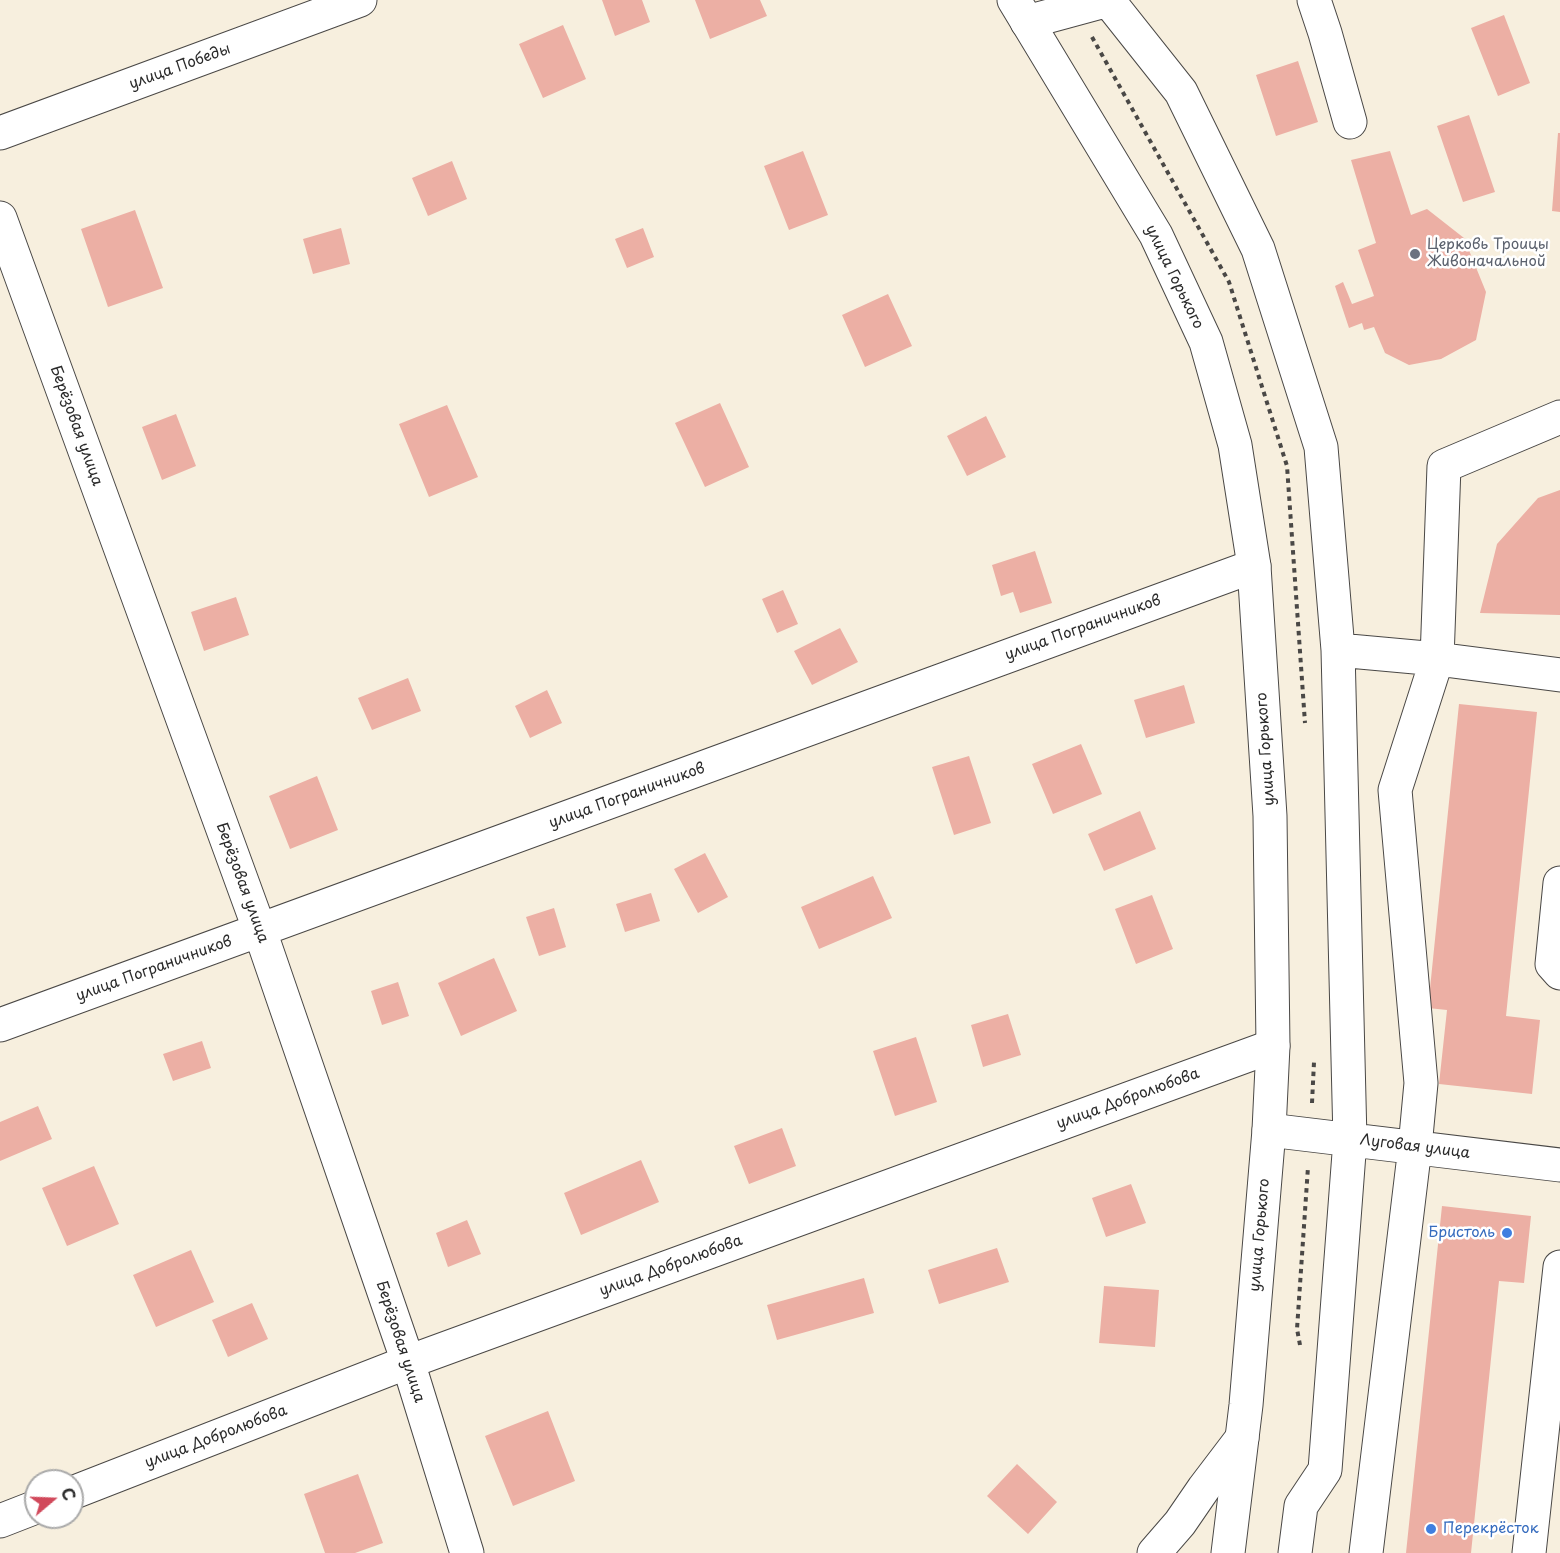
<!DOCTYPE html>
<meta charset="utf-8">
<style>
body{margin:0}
#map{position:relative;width:1560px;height:1553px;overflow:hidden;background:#f7efde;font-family:"Playpen Sans",sans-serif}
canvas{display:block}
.north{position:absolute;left:24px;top:1469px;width:60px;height:60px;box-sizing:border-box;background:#fff;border:2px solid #aaa;border-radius:50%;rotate:71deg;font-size:16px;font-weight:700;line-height:24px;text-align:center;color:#2b2b2b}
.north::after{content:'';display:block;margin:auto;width:21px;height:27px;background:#d1495b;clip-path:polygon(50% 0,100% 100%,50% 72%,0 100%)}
</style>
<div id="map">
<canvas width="1560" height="1553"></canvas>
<div class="north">С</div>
</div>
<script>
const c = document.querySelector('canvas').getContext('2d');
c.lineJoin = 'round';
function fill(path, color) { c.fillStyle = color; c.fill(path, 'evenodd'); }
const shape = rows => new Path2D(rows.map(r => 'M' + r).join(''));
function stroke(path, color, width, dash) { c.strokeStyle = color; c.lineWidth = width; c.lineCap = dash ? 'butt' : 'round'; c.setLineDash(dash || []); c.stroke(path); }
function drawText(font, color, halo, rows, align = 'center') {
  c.font = font + ' "Playpen Sans",sans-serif'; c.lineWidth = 5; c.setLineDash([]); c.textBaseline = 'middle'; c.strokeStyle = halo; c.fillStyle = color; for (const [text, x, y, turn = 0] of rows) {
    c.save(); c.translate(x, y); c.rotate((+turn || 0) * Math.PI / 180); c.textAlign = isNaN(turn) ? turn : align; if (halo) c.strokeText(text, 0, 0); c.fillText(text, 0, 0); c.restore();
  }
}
fill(shape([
 [602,0,642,0,650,22,615,36],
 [695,0,760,0,767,16,710,39],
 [1504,15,1530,83,1498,96,1471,28],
 [563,25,586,79,543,98,519,44],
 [1298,61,1318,122,1276,136,1256,75],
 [1469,115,1495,192,1463,202,1437,126],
 [1558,133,1560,133,1560,212,1552,211],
 [803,151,828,215,789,230,764,166],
 [1390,151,1411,215,1427,209,1464,238,1486,292,1476,340,1441,359,1409,365,1385,353,1374,327,1364,330,1362,323,1349,328,1335,286,1343,282,1352,304,1374,296,1358,250,1376,243,1351,160],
 [452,161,467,199,428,216,412,178],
 [135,210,163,288,108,307,81,229],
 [341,228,350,264,313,274,303,239],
 [643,228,654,257,627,268,615,239],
 [888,294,912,346,865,367,842,315],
 [720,403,749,467,705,487,675,423],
 [447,405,478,477,429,497,399,424],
 [176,414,196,466,162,480,142,427],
 [986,416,1006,457,967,476,947,436],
 [1560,490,1560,615,1480,613,1497,544,1538,498],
 [1035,551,1052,603,1020,613,1013,592,1001,596,992,565],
 [783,590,798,624,777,633,762,599],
 [236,597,249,635,204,651,191,612],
 [840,628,858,662,812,685,794,651],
 [408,678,421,711,372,730,358,698],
 [1184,685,1195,723,1146,738,1134,700],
 [547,690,562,723,530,738,515,706],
 [1459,704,1537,712,1506,1016,1540,1020,1532,1094,1439,1084,1447,1010,1428,1008],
 [1081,744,1102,794,1053,814,1032,764],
 [969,756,991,823,954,835,932,767],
 [317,776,338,830,290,849,269,796],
 [1140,811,1156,849,1104,871,1088,834],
 [705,853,728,897,698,913,674,869],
 [873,876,892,918,819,949,801,907],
 [651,893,660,921,625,932,616,904],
 [1152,895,1173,949,1136,964,1115,909],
 [554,908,566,947,539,956,526,917],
 [494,958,517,1011,461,1036,438,983],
 [398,982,409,1016,382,1025,371,991],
 [1008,1014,1021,1055,983,1067,971,1025],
 [916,1037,937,1102,895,1116,873,1051],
 [202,1041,211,1068,173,1081,163,1054],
 [38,1106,52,1139,0,1161,0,1122],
 [782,1128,796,1166,749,1184,734,1146],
 [641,1160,659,1202,581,1235,564,1193],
 [94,1166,119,1224,67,1246,42,1188],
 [1131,1184,1146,1223,1106,1237,1092,1198],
 [1442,1206,1531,1216,1524,1283,1499,1281,1471,1553,1406,1553],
 [467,1220,481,1254,448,1267,436,1233],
 [997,1248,1009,1282,939,1304,928,1270],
 [191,1250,214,1302,156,1327,133,1275],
 [864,1278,874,1313,777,1340,767,1305],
 [1104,1286,1159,1290,1155,1347,1099,1343],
 [252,1303,268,1339,228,1357,212,1320],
 [548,1411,575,1481,513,1506,485,1436],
 [1017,1464,1057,1502,1028,1534,987,1496],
 [358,1474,383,1543,355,1553,325,1553,304,1494]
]), '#ecafa4');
const minor = shape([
 [1108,0,1181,92,1258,249,1321,447,1338,650,1350,1140,1325,1470,1301,1506,1295,1553],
 [1314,0,1325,33,1350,122],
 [1027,22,1108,0],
 [0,133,360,0],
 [0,218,260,931,408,1362,467,1553],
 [1560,417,1444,466,1437,659,1560,675],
 [1338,650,1437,659,1395,790,1421,1083,1415,1147,1366,1553],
 [1560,883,1552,964,1560,973],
 [0,1025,1254,566],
 [1269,1130,1560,1165],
 [72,1493,408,1362,1273,1046],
 [0,1521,36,1507],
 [1154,1553,1180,1523,1204,1488,1242,1438],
 [1529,1553,1560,1267]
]);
const major = shape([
 [1014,0,1156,235,1206,342,1235,445,1254,566,1270,816,1273,1046,1269,1130,1246,1405,1228,1553]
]);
stroke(minor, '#4a4846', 35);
stroke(major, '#4a4846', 35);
stroke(shape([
 [1092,37,1229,282,1287,466,1305,723],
 [1312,1103,1314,1062],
 [1300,1345,1297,1329,1308,1167]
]), '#4a4846', 4, [4.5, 4.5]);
stroke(minor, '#fff', 33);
stroke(major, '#fff', 33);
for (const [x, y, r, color] of [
 [1415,254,6,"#6b7280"],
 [1507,1233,6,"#3f7fe0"],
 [1431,1529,6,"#3f7fe0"]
]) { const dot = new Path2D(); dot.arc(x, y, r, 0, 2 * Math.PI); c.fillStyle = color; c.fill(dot); stroke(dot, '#fff', 2); }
drawText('15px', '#2b2b2b', '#fff', [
 ["улица Победы",180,67,-20],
 ["улица Горького",1174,277,64],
 ["Берёзовая улица",76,426,70],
 ["улица Пограничников",1083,628,-20],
 ["улица Горького",1266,749,-94],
 ["улица Пограничников",627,796,-20],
 ["Берёзовая улица",242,883,70],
 ["улица Пограничников",154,969,-20],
 ["улица Добролюбова",1128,1099,-20],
 ["Луговая улица",1415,1147,7],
 ["улица Горького",1260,1235,-85],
 ["улица Добролюбова",671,1266,-20],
 ["Берёзовая улица",400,1342,72],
 ["улица Добролюбова",216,1437,-21]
]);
drawText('15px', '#5b616d', '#fff', [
 ["Церковь Троицы",1427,245],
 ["Живоначальной",1427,262]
], 'left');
drawText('15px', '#366cbe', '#fff', [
 ["Бристоль",1495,1233],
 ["Перекрёсток",1443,1529,"left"]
], 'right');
</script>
